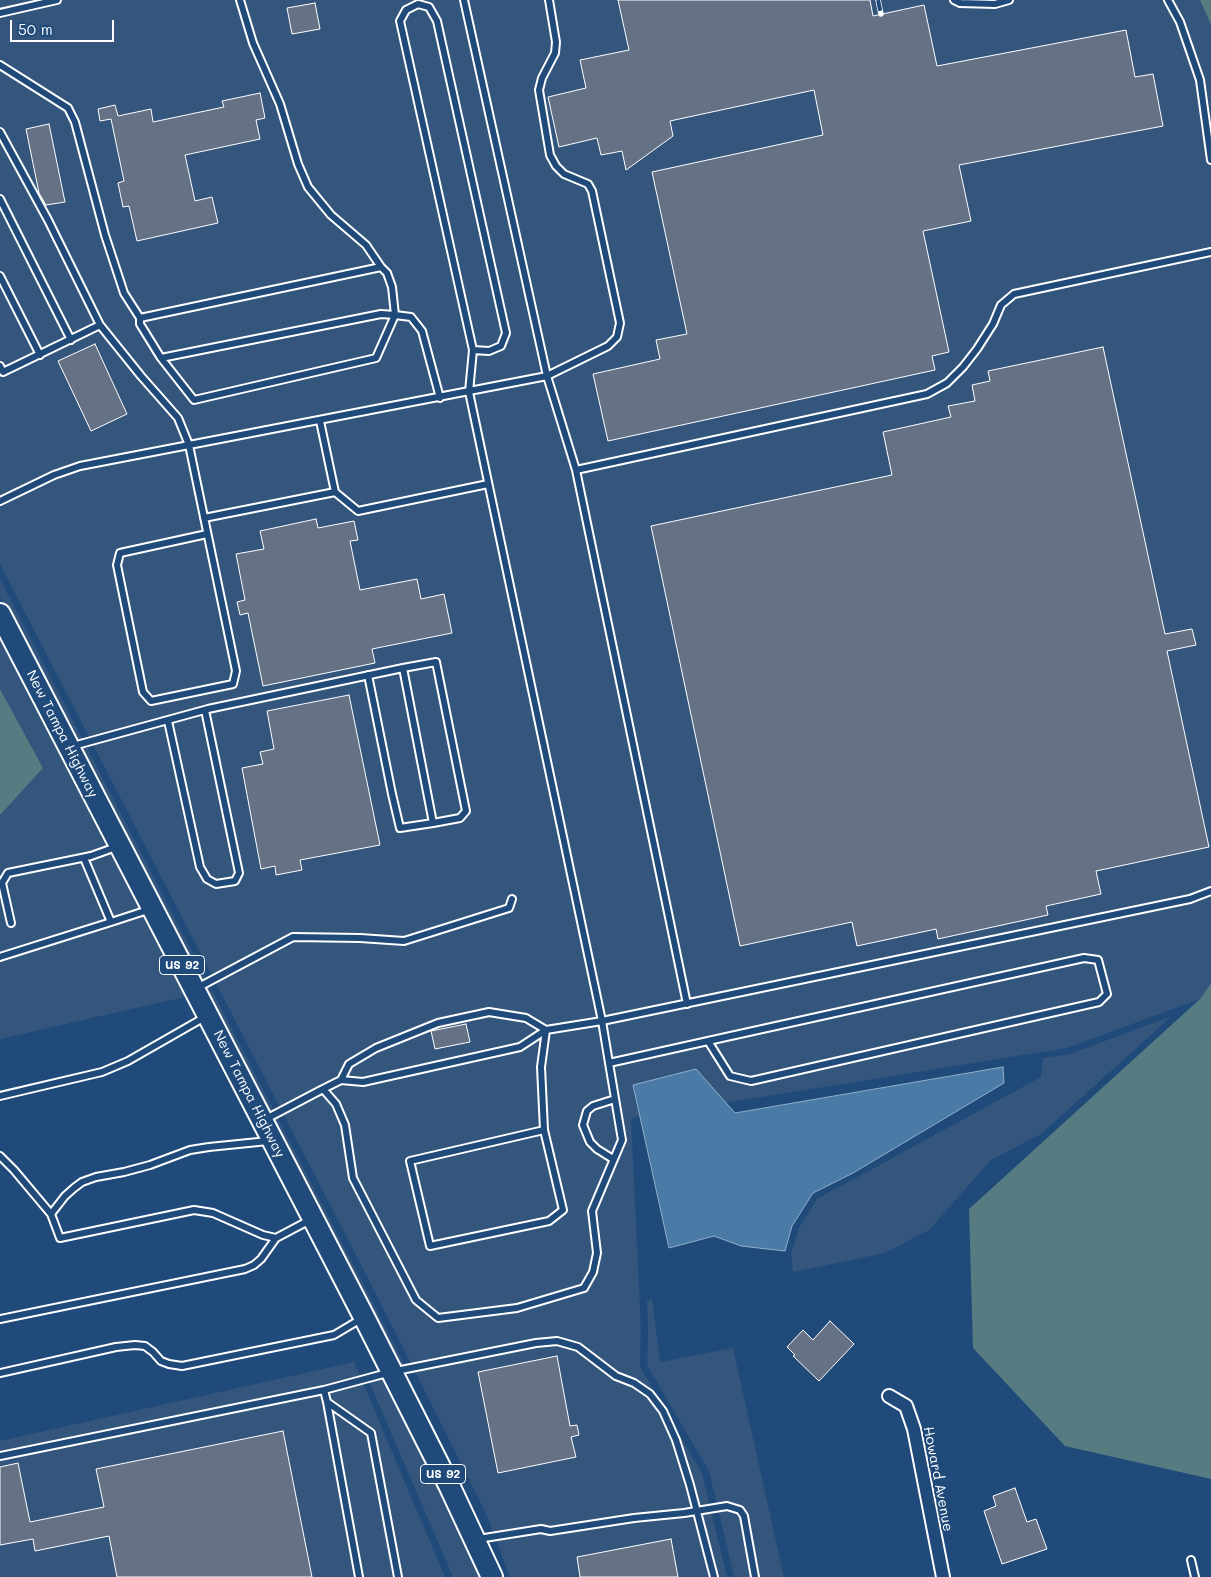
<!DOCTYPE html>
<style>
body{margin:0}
#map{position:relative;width:1211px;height:1577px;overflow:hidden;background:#1f4a7a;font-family:Mali,sans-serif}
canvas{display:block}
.scale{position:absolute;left:10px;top:20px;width:104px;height:22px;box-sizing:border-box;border:2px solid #fff;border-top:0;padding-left:6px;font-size:15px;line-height:18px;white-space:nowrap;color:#fff;-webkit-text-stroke:4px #1f4a7a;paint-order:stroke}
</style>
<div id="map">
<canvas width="1211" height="1577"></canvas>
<div class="scale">50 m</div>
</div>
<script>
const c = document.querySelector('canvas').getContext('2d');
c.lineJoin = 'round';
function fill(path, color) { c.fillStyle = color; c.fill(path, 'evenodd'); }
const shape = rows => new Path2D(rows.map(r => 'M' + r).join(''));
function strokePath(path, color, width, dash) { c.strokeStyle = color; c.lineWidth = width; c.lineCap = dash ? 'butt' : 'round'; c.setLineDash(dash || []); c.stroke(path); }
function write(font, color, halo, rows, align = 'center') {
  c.font = font + ' Mali,sans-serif'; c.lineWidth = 4; c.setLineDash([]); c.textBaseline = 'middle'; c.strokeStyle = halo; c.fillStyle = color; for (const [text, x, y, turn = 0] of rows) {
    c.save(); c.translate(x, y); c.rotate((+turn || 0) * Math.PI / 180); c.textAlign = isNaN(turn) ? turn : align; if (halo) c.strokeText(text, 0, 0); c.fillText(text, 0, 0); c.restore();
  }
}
fill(shape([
 [0,0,1200,0,1211,25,1211,983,1200,999,1067,1048,631,1118,641,1332,640,1367,702,1473,727,1577,510,1577,485,1511,374,1290,0,564],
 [0,579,368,1293,407,1370,400,1371,0,596],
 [0,631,189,996,0,1039,0,815,43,768,0,689],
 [1172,1016,1041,1134,991,1160,929,1230,885,1253,793,1272,791,1254,799,1228,817,1199,1041,1077,1043,1058,1070,1054],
 [652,1299,660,1362,733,1348,784,1577,734,1577,709,1471,647,1365,648,1332,647,1301],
 [354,1362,445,1577,0,1577,0,1441],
 [384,1376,483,1577,453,1577,368,1379]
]), '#34567d');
fill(shape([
 [1200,0,1211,0,1211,25],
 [0,689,43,768,0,815],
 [1211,983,1211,1479,1065,1446,973,1348,969,1209,1200,999]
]), '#567c82');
const water = shape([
 [1003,1067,1004,1083,853,1173,813,1193,792,1226,785,1251,741,1246,714,1236,669,1248,633,1085,696,1069,735,1113,1003,1067]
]);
fill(water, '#4a7aa6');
strokePath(water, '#92afca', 1);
const building = shape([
 [618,0,870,0,873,16,924,5,937,66,1126,30,1135,77,1153,74,1163,126,959,165,971,221,923,231,949,352,932,356,935,370,608,441,593,374,660,359,656,340,687,334,652,172,823,135,814,90,670,121,673,136,626,170,622,151,601,155,597,138,559,147,548,97,586,88,580,60,629,50,618,0],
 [315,3,320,29,292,34,287,8,315,3],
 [260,93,265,118,256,120,260,139,185,155,195,201,212,197,218,223,137,241,129,206,123,207,118,183,124,181,111,119,100,121,98,109,115,105,118,116,151,109,153,122,224,107,222,101,260,93],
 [49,124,65,202,46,205,39,193,26,129,49,124],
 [95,344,127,414,91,431,58,361,95,344],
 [1103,347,1165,634,1192,629,1196,645,1167,651,1209,847,1096,871,1101,894,1046,906,1048,915,938,939,936,929,857,946,852,922,740,946,651,526,892,475,883,432,951,417,948,406,975,401,972,385,990,381,988,371,1103,347],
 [316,519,318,528,354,521,358,540,350,541,360,590,417,579,421,599,444,594,452,633,372,649,375,663,263,686,248,613,240,615,237,602,245,600,236,554,264,549,260,531,316,519],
 [349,695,380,845,300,860,302,870,276,875,275,866,261,869,242,768,263,764,260,752,274,749,267,711,349,695],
 [466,1024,470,1042,435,1049,431,1031,466,1024],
 [830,1321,854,1344,819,1381,793,1356,795,1355,787,1347,803,1330,813,1340,830,1321],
 [557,1356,570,1426,577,1425,579,1435,571,1437,576,1457,498,1473,478,1372,557,1356],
 [283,1431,312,1577,117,1577,109,1536,35,1551,33,1539,0,1545,0,1467,18,1463,30,1522,104,1507,96,1469,283,1431],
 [1015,1488,1027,1522,1036,1519,1047,1549,1002,1564,984,1511,996,1506,993,1496,1015,1488],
 [671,1539,678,1577,580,1577,577,1557,671,1539]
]);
fill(building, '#657184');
strokePath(building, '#fff', 1);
const lane = shape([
 [240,0,253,43,280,104,298,164,308,187,331,215,366,245,381,267,387,273,392,287,395,315,411,317,422,331,440,398],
 [464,0,547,376,608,346,617,337,620,323,592,191,588,184,564,174,556,166,550,155,539,90,542,78,555,53,556,42,549,0],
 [954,0,960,3,995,4,1009,0],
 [1168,0,1180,22,1200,80,1211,160],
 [0,13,57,0],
 [0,65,68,108,75,122,105,235,124,293,140,318,140,324,161,358,194,400,376,358,395,315,381,314,161,358],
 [0,132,48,220,100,325,141,376,178,418,189,445,236,671,233,684,151,701,143,692,117,565,120,553,207,534],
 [0,199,71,340],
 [0,276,40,355],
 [140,318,381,267],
 [473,350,489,351,501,346,506,333,437,21,429,7,418,4,406,10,400,21,473,350,469,392,602,1021,1190,899,1211,891],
 [0,366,3,372,100,325],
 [320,421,335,492],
 [0,501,54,475,80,466,547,376,576,470],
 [204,518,335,492,358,511,488,484],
 [368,675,392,794,400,828,433,823,460,818,466,811,436,662,403,668,433,823],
 [168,721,200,867,207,879,216,884,235,881,239,873,205,710],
 [73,746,208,709,403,668],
 [84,858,111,922,151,909],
 [11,923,2,883,8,873,91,856,116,847],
 [0,957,111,922],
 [197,988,293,937,360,938,404,941,509,908,512,899],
 [687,1004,576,470,927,394,947,383,963,367,977,349,993,324,1001,305,1014,294,1211,252],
 [323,1089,341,1080,363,1082,520,1047,546,1030,526,1018,489,1012,438,1023,376,1048,349,1064,341,1080],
 [0,1096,102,1072,128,1061,205,1017],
 [264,1120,323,1089,336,1104,345,1125,353,1178,416,1300,438,1318,517,1308,584,1288,593,1272,597,1253,592,1211,622,1140,609,1063,708,1041,1084,958,1098,960,1107,994,1099,1002,751,1081,730,1076,708,1041],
 [544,1130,410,1161,430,1246,549,1221,563,1210,544,1130,541,1067,546,1030,602,1021,609,1063],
 [0,1156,14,1170,51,1214,60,1238,194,1210,213,1213,263,1235,276,1238,312,1219],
 [613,1159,597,1149,590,1142,583,1125,587,1111,593,1106,615,1099],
 [51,1214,65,1196,74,1188,82,1182,96,1177,124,1172,150,1165,190,1150,209,1147,268,1141],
 [0,1319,245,1269,254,1265,261,1259,276,1238],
 [0,1373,116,1347,135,1345,145,1346,153,1352,161,1361,169,1364,182,1366,334,1335,361,1319],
 [327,1402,359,1577],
 [0,1456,324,1390],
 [478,1539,541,1529,550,1531,634,1518,684,1513,727,1506,740,1510,744,1516,755,1577],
 [1191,1560,1195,1577],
 [398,1577,371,1433,327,1402,324,1390,391,1372,536,1343,557,1341,578,1347,616,1376,634,1383,650,1394,663,1411,676,1440,690,1485,714,1577]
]);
const street = shape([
 [889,1396,906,1406,914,1429,943,1577]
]);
const primary = shape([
 [0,614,364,1317,449,1485,492,1577]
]);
strokePath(lane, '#fff', 10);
strokePath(street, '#fff', 16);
strokePath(primary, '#fff', 24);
strokePath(lane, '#1f4a7a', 6);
strokePath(street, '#1f4a7a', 12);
strokePath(primary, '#1f4a7a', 20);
const rail = shape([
 [878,0,881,14]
]);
strokePath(rail, '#fff', 5.5);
strokePath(rail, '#1f4a7a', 4, [11]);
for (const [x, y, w] of [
 [182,965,45],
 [443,1474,45]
]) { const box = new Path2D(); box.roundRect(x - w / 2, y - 9.5, w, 19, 4); c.fillStyle = '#1f4a7a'; c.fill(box); strokePath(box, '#fff', 1); }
write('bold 12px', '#fff', null, [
 ["US 92",182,965],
 ["US 92",443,1474]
]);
write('14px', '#fff', '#1f4a7a', [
 ["New Tampa Highway",62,734,63],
 ["New Tampa Highway",249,1094,63],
 ["Howard Avenue",938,1479,79]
]);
</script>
